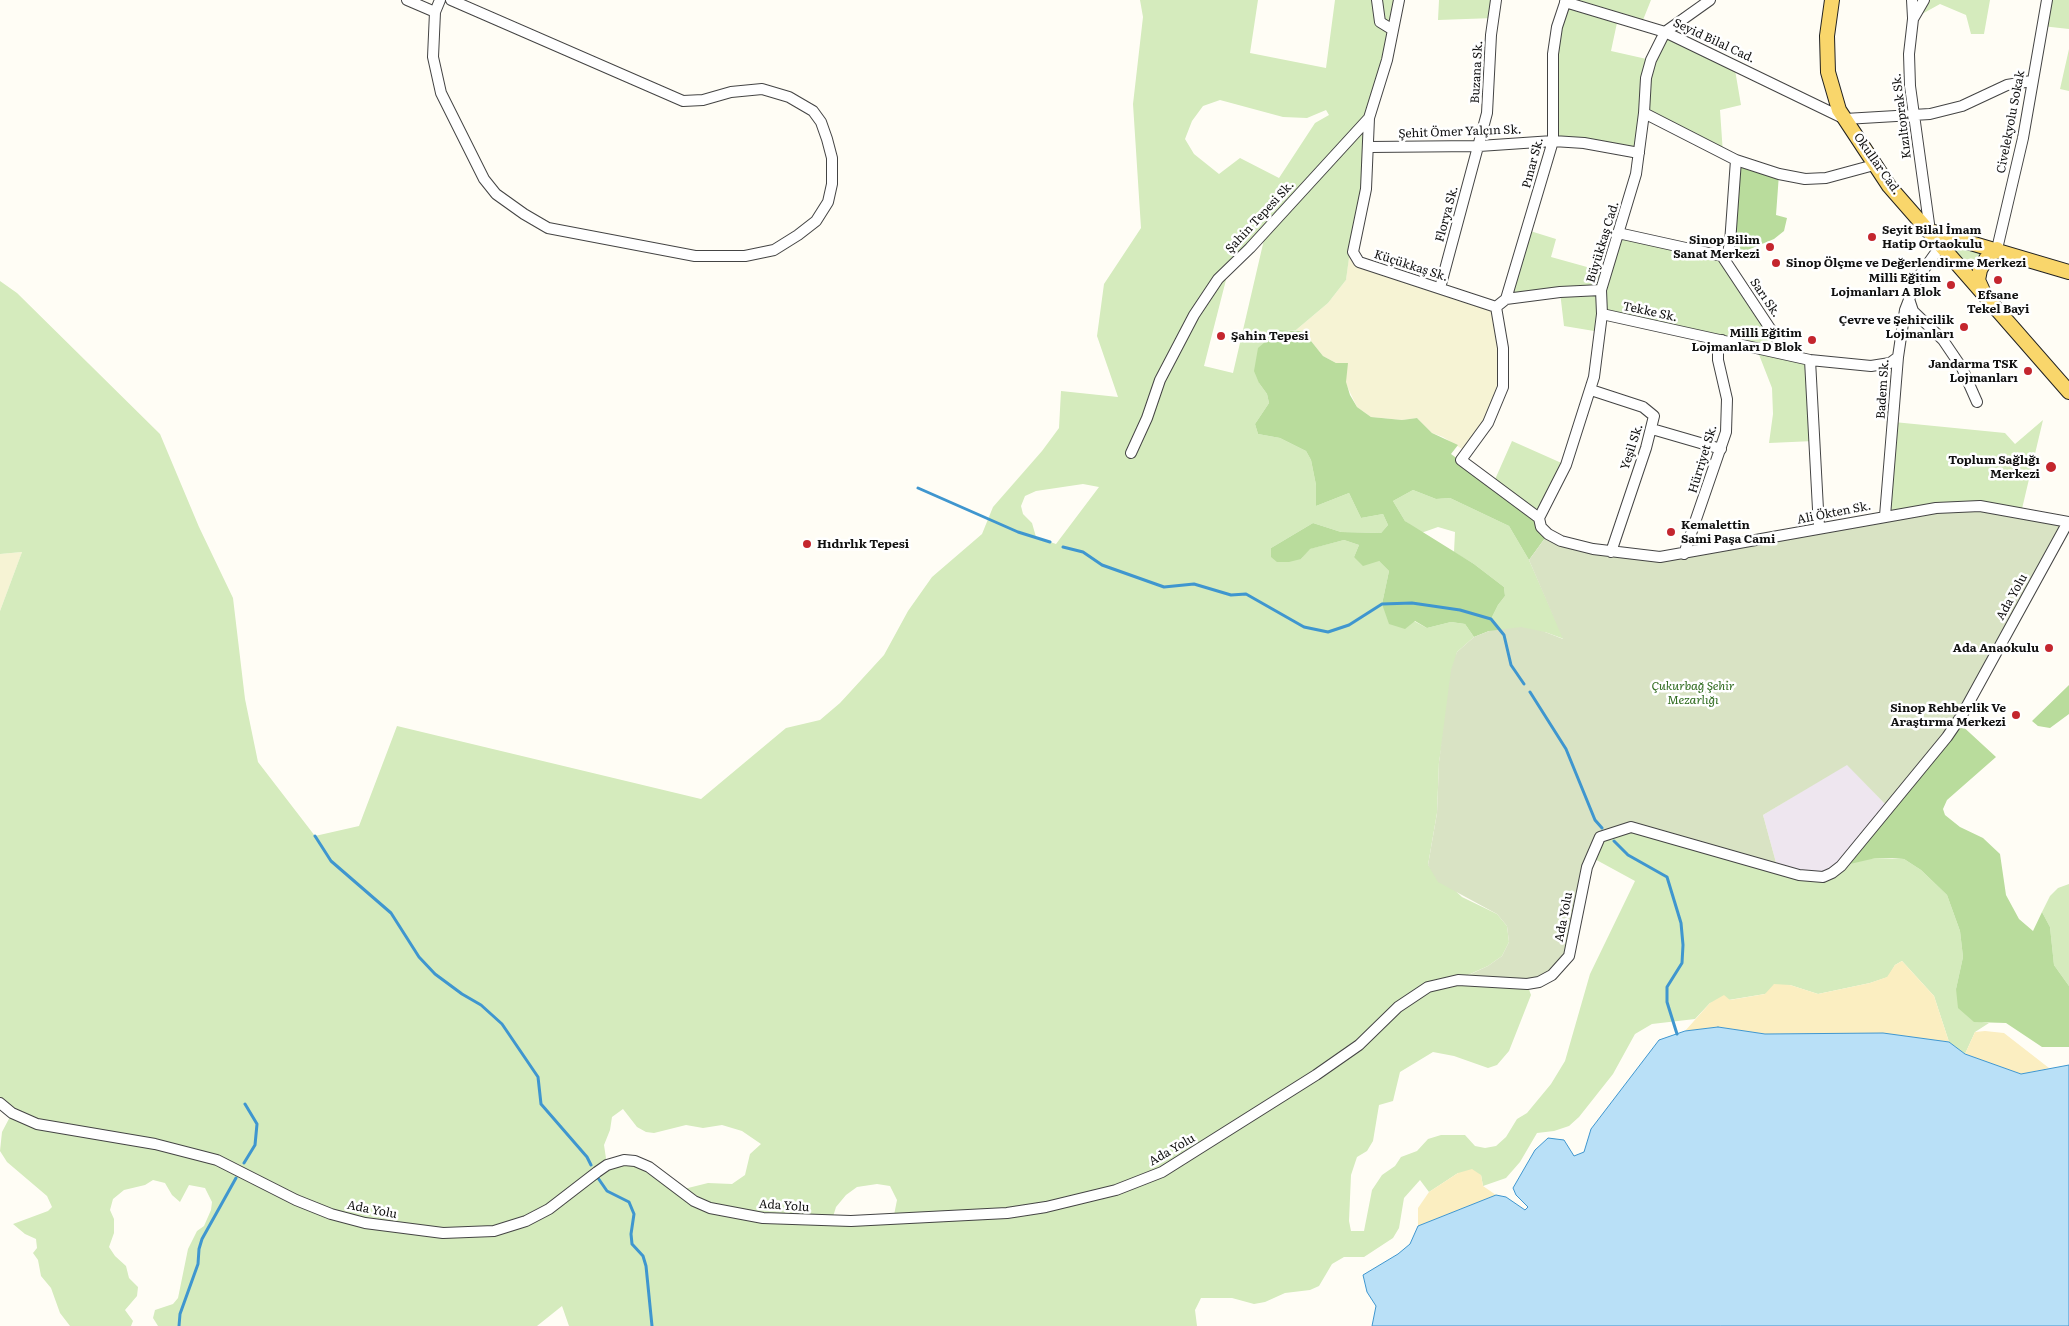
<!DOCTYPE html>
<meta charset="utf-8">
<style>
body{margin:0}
canvas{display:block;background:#fffdf5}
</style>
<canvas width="2069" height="1326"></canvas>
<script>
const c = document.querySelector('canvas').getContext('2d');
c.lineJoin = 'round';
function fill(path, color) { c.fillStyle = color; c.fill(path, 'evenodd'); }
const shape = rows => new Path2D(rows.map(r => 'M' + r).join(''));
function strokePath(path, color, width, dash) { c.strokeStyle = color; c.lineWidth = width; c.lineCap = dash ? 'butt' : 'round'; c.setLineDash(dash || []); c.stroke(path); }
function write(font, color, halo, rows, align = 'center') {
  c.font = font + ' Literata,serif'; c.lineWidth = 5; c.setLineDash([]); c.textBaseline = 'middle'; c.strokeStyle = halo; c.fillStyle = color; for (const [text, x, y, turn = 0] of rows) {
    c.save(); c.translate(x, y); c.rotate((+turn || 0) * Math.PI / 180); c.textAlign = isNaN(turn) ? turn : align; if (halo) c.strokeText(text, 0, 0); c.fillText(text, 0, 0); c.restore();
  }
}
fill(shape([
 [1847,764,1888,807,1832,873,1778,870,1763,815]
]), '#eee6ef');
fill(shape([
 [1354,254,1359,262,1496,307,1503,387,1467,452,1443,437,1432,433,1417,418,1402,420,1371,417,1357,407,1336,363,1323,356,1303,331,1296,330,1328,303,1346,280,1349,257],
 [22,552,0,611,0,554]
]), '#f6f3d4');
fill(shape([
 [1140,0,1258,0,1250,53,1326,68,1335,0,1399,0,1369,118,1354,254,1349,258,1346,280,1328,303,1296,330,1279,330,1259,383,1267,394,1269,403,1255,424,1258,434,1280,438,1306,451,1311,460,1316,485,1316,506,1349,493,1361,518,1383,514,1388,525,1381,533,1341,532,1313,523,1271,548,1271,557,1301,559,1309,549,1344,540,1359,545,1354,557,1379,561,1389,571,1382,604,1427,628,1451,622,1465,624,1474,637,1457,652,1439,762,1437,813,1428,865,1462,897,1497,914,1507,926,1509,942,1502,956,1488,966,1459,979,1527,984,1531,995,1509,1051,1497,1065,1488,1068,1454,1056,1433,1052,1400,1072,1393,1101,1379,1105,1373,1141,1367,1151,1357,1157,1351,1175,1349,1221,1351,1231,1364,1231,1372,1190,1382,1175,1395,1166,1401,1157,1417,1151,1428,1139,1441,1135,1465,1135,1475,1146,1485,1148,1496,1146,1506,1137,1517,1119,1527,1113,1551,1084,1565,1061,1590,974,1635,881,1591,857,1600,837,1631,827,1812,878,1860,860,1876,858,1904,859,1921,870,1947,895,1960,931,1963,957,1956,989,1974,1021,1989,1023,1975,1032,1965,1054,1949,1042,1934,996,1902,961,1895,965,1888,977,1870,983,1818,994,1790,985,1765,994,1710,1003,1695,1019,1652,1024,1635,1034,1613,1074,1579,1117,1569,1126,1554,1131,1537,1133,1520,1162,1506,1178,1483,1186,1481,1175,1458,1173,1429,1192,1420,1180,1404,1198,1399,1228,1393,1238,1364,1257,1344,1257,1332,1264,1319,1286,1310,1290,1285,1293,1265,1302,1254,1304,1232,1298,1201,1298,1195,1310,1197,1326,569,1326,562,1306,537,1326,158,1326,153,1318,155,1310,173,1304,178,1298,188,1249,197,1231,204,1226,211,1210,212,1202,205,1188,189,1185,180,1202,172,1195,165,1183,153,1180,145,1185,124,1190,113,1199,110,1210,114,1219,114,1233,109,1247,115,1256,126,1266,129,1278,138,1287,137,1296,125,1310,133,1321,131,1326,70,1326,60,1313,51,1288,41,1276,38,1260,33,1253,37,1248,36,1239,25,1234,13,1224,48,1211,52,1207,47,1196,7,1162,0,1151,2,1132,12,1113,0,1103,0,611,22,552,0,554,0,281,17,293,160,434,199,527,233,598,245,699,258,762,315,836,359,826,397,726,701,799,786,728,820,720,840,703,884,655,908,611,932,577,982,534,993,507,1042,451,1059,428,1061,391,1118,397,1097,336,1104,284,1141,228,1133,104,1143,17],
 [1220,100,1283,117,1307,118,1326,110,1329,115,1315,123,1279,178,1240,158,1219,174,1194,154,1185,139,1192,121,1203,106],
 [1266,231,1233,373,1204,366,1229,268],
 [1083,484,1099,487,1056,544,1036,537,1032,523,1023,514,1021,506,1025,496,1036,491],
 [623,1109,637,1127,646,1132,654,1133,686,1125,703,1128,722,1125,742,1131,761,1144,750,1154,745,1175,732,1184,708,1183,680,1190,635,1161,607,1165,604,1145,610,1130,612,1117],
 [877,1184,890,1186,897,1200,893,1220,832,1220,836,1207,846,1195,857,1187],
 [1439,0,1496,0,1494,18,1438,20],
 [1566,0,1651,0,1641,25,1618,18,1611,51,1651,60,1665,32,1734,64,1741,105,1720,110,1723,154,1645,113,1639,153,1553,141,1553,54],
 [1924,0,1990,0,1984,34,1971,34,1966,15,1940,4,1913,19],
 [2047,0,2069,0,2069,29,2042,26],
 [2069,49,2069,91,2060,89],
 [1527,230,1556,239,1551,257,1605,272,1618,233,1722,256,1787,354,1810,360,1814,441,1769,443,1773,414,1772,388,1756,347,1603,314,1600,332,1564,326,1560,292,1506,299],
 [1930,231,1997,249,1978,280],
 [2043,420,2021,513,1885,516,1894,422,2005,433,2015,444],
 [1512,441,1566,465,1539,518,1493,484],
 [1413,490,1436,499,1450,498,1509,526,1529,560,1564,639,1545,632,1500,631,1491,619,1498,605,1505,596,1504,587,1474,564,1454,552,1455,532,1438,527,1421,533,1405,521,1393,501],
 [2069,884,2069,986,2054,965,2050,927,2042,912,2050,896,2058,888]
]), '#d5ebbd');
fill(shape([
 [1736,160,1779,174,1776,215,1787,218,1784,231,1774,239,1733,256,1728,252],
 [1279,330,1303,331,1323,356,1336,363,1348,363,1346,382,1350,395,1357,407,1371,417,1402,420,1417,418,1432,433,1458,445,1451,454,1539,518,1548,534,1529,560,1509,526,1450,498,1436,499,1413,490,1393,501,1405,521,1474,564,1504,587,1505,596,1498,605,1491,619,1500,631,1489,631,1474,637,1465,624,1451,622,1427,628,1415,621,1405,629,1389,624,1382,604,1389,571,1379,561,1363,566,1354,557,1359,545,1344,540,1310,549,1301,559,1289,562,1277,562,1271,557,1271,548,1313,523,1341,532,1381,533,1388,525,1383,514,1361,518,1349,493,1316,506,1316,485,1311,460,1306,451,1280,438,1258,434,1255,424,1269,403,1267,394,1259,383,1254,371,1258,348],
 [2069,685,2069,714,2050,728,2038,726,2032,721],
 [1958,722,1996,757,1947,800,1943,809,1945,815,1960,827,1983,838,2000,854,2006,895,2019,919,2033,931,2042,912,2050,927,2054,965,2069,986,2069,1047,2042,1047,2006,1023,1974,1022,1958,1008,1956,989,1963,957,1960,931,1947,895,1921,870,1904,859,1892,858,1876,858,1841,866]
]), '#b9dc9c');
fill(shape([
 [1902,961,1934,996,1949,1042,1883,1033,1765,1034,1718,1027,1685,1031,1710,1003,1724,995,1730,1000,1765,994,1774,984,1790,985,1818,994,1870,983,1887,977,1895,965],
 [1985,1031,2004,1033,2049,1068,2021,1074,1965,1054,1975,1032],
 [1472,1169,1481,1175,1483,1186,1496,1195,1418,1226,1418,1208,1429,1192,1458,1173]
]), '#fbeec1');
fill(shape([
 [1959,507,2068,522,1962,715,1888,807,1847,765,1763,815,1778,870,1631,827,1600,837,1587,867,1569,956,1539,982,1458,980,1488,966,1502,956,1509,942,1507,926,1497,914,1438,882,1428,865,1437,813,1439,762,1451,670,1457,652,1474,637,1489,631,1521,627,1545,632,1563,639,1529,560,1548,534,1561,541,1660,557]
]), '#d9e3c4');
const water = shape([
 [1718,1027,1765,1034,1883,1033,1949,1042,1965,1054,2021,1074,2069,1065,2069,1326,1372,1326,1376,1306,1367,1292,1363,1275,1398,1254,1410,1244,1418,1226,1496,1195,1506,1197,1525,1210,1528,1207,1516,1195,1513,1188,1535,1150,1548,1138,1564,1140,1574,1156,1584,1152,1591,1129,1659,1040,1685,1031,1718,1027]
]);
fill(water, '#b9e0f7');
strokePath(water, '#3f96cf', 1);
strokePath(shape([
 [918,488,1018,532,1050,542],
 [1063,547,1083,552,1102,565,1164,587,1194,584,1231,595,1246,594,1304,627,1328,632,1349,625,1382,604,1412,603,1460,610,1491,619,1504,635,1511,665,1524,684],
 [1530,692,1566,749,1595,820,1602,828],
 [315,836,331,861,391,913,419,957,435,974,462,994,481,1005,502,1024,538,1077,541,1104,587,1157,591,1165],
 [1614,841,1628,855,1667,877,1681,923,1683,945,1682,963,1667,987,1667,1002,1677,1034],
 [244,1163,255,1145,257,1124,245,1104],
 [598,1178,607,1191,629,1202,634,1214,631,1234,632,1244,643,1256,646,1266,652,1326],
 [179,1326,180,1314,198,1264,199,1249,202,1239,236,1178]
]), '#3f96cf', 3);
const minor = shape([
 [407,0,435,12],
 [440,0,435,12,433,57,441,93,484,179,496,194,524,214,548,228,695,256,745,256,774,250,798,235,816,221,828,202,832,184,832,158,827,139,821,122,813,111,789,97,762,89,731,92,703,100,683,101,451,0],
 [1377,0,1380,22,1393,30],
 [1912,0,1913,18],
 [1924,0,1913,19,1909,54,1910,86,1930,231],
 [1565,2,1665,32,1845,119,1930,114,1962,106,2007,85,2031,81],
 [1644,113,1736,160,1779,174,1805,179,1826,178,1874,165],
 [1369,118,1366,189,1353,252,1359,262,1496,307,1506,299],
 [1370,147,1479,146,1553,141,1584,143,1639,153],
 [1618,233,1722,256,1728,252,1730,243,1736,160],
 [1997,249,2023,138,2047,0],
 [1722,256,1787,354],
 [1440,288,1487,113,1491,35,1496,0],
 [1506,299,1553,141,1553,54,1557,27,1566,0],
 [1506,299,1560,292,1601,290],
 [1909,299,1913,311,1943,340,1962,368,1977,402],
 [1496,307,1503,348,1503,387,1488,423,1461,460,1539,518],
 [1602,314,1810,360,1871,366,1890,363,1898,357],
 [1810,360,1819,528],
 [1591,390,1643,407,1654,416,1646,448,1611,552],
 [1652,429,1721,449],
 [1131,453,1147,418,1160,380,1194,315,1218,279,1250,248,1369,118,1387,60,1399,0],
 [1885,516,1898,357,1905,310,1917,279,1942,244],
 [1539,518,1566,465,1594,377,1602,314,1601,290,1636,174,1644,113,1646,78,1651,60,1665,32,1710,0],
 [1539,518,1541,527,1548,534,1561,541,1593,549,1660,557,1936,508,1980,506,2069,522],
 [1684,554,1726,432,1727,399,1718,360,1718,352,1722,340],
 [0,1103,12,1113,37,1124,155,1144,217,1160,296,1200,331,1214,365,1223,443,1233,494,1231,526,1221,549,1209,597,1172,607,1165,624,1160,635,1161,649,1167,694,1201,710,1208,763,1218,851,1221,1007,1213,1046,1207,1116,1190,1162,1172,1316,1075,1359,1045,1398,1007,1428,987,1458,980,1527,984,1539,982,1552,975,1569,956,1587,867,1600,837,1631,827,1799,875,1823,877,1832,873,1841,866,1947,737,1962,715,2068,522]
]);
const major = shape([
 [1832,0,1827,36,1828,72,1839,110,1889,186,2069,392],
 [1930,231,2069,272],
 [1983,291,1978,280,1980,270,1986,259,1997,249]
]);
strokePath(minor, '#444', 12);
strokePath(major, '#222', 16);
strokePath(minor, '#fff', 10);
strokePath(major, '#f9d66b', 14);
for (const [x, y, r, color] of [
 [1872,237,5,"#c4262e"],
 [1770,247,5,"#c4262e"],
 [1776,263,5,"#c4262e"],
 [1998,280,5,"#c4262e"],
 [1951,285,5,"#c4262e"],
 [1964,327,5,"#c4262e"],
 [1221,336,5,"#c4262e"],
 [1812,340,5,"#c4262e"],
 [2028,371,5,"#c4262e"],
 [2051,467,6,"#c4262e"],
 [1671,532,5,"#c4262e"],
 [807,544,5,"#c4262e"],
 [2049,648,5,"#c4262e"],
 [2016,715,5,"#c4262e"]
]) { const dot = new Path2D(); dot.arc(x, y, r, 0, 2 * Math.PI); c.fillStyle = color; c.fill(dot); strokePath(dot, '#fff', 2); }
write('12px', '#111', '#fff', [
 ["Seyid Bilal Cad.",1714,41,25],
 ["Buzana Sk.",1477,72,-87],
 ["Kızıltoprak Sk.",1902,116,-97],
 ["Civelekyolu Sokak",2011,122,-79],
 ["Şehit Ömer Yalçın Sk.",1460,132,-2],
 ["Pınar Sk.",1533,163,-75],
 ["Okullar Cad.",1877,164,55],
 ["Florya Sk.",1447,214,-75],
 ["Şahin Tepesi Sk.",1260,217,-47],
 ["Büyükkaş Cad.",1603,242,-73],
 ["Küçükkaş Sk.",1411,266,18],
 ["Sarı Sk.",1765,298,56],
 ["Tekke Sk.",1650,312,12],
 ["Badem Sk.",1883,389,-86],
 ["Yeşil Sk.",1632,447,-72],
 ["Hürriyet Sk.",1703,459,-73],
 ["Ali Ökten Sk.",1834,513,-11],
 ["Ada Yolu",2012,597,-61],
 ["Ada Yolu",1564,917,-79],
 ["Ada Yolu",1172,1150,-30],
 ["Ada Yolu",784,1206,4],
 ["Ada Yolu",372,1210,11]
]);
write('bold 12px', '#111', '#fff', [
 ["Seyit Bilal İmam",1882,230,"left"],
 ["Hatip Ortaokulu",1882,244,"left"],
 ["Sinop Bilim",1760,240],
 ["Sanat Merkezi",1760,254],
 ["Sinop Ölçme ve Değerlendirme Merkezi",1786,263,"left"],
 ["Milli Eğitim",1941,278],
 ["Lojmanları A Blok",1941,292],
 ["Efsane",1998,295,"center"],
 ["Tekel Bayi",1998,309,"center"],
 ["Çevre ve Şehircilik",1954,320],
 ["Lojmanları",1954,334],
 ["Milli Eğitim",1802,333],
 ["Lojmanları D Blok",1802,347],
 ["Şahin Tepesi",1231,336,"left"],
 ["Jandarma TSK",2018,364],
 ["Lojmanları",2018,378],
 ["Toplum Sağlığı",2040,460],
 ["Merkezi",2040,474],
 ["Kemalettin",1681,525,"left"],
 ["Sami Paşa Cami",1681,539,"left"],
 ["Hıdırlık Tepesi",817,544,"left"],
 ["Ada Anaokulu",2039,648],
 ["Sinop Rehberlik Ve",2006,708],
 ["Araştırma Merkezi",2006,722]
], 'right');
write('italic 12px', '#2f6b1f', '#fff', [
 ["Çukurbağ Şehir",1693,686],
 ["Mezarlığı",1693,700]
]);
</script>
